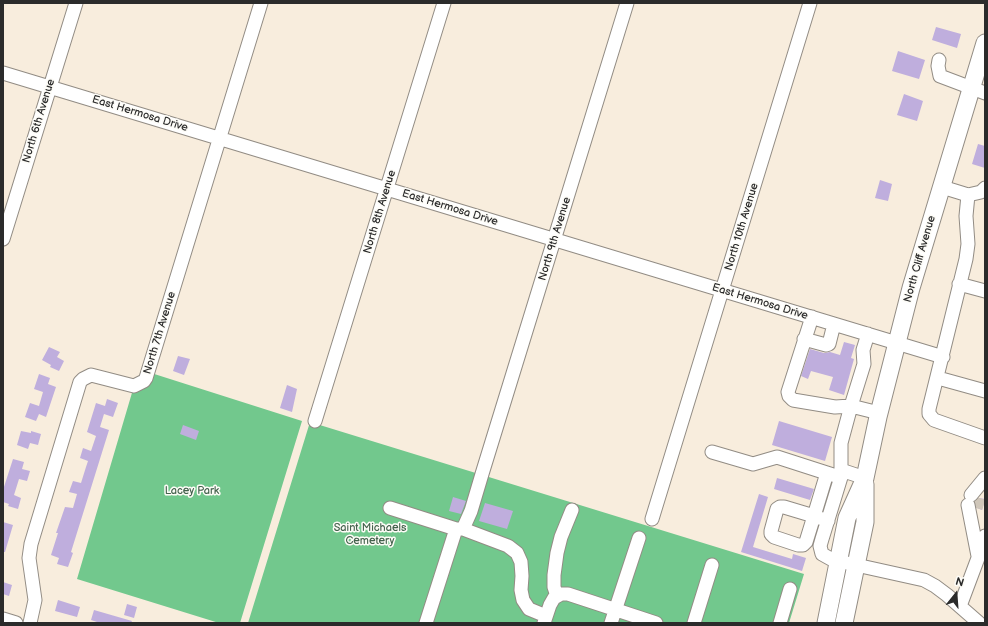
<!DOCTYPE html>
<style>
body{margin:0}
#map{position:relative;width:988px;height:626px;overflow:hidden;background:#f8eddd;font-family:"Balsamiq Sans",sans-serif}
canvas{display:block}
.frame{position:absolute;inset:0;border:4px solid #2b2b2b;pointer-events:none}
.north{position:absolute;left:936px;top:574px;width:40px;height:40px;-webkit-text-stroke:3px #fdfcf7;paint-order:stroke;rotate:17deg;font-size:11px;font-weight:700;line-height:16px;text-align:center;color:#2b2b2b}
.north::after{content:'';display:block;margin:auto;width:14px;height:18px;background:#2b2b2b;clip-path:polygon(50% 0,100% 100%,50% 72%,0 100%)}
</style>
<div id="map">
<canvas width="988" height="626"></canvas>
<div class="frame"></div>
<div class="north">N</div>
</div>
<script>
const c = document.querySelector('canvas').getContext('2d');
c.lineJoin = 'round';
function fill(path, color) { c.fillStyle = color; c.fill(path, 'evenodd'); }
const shape = rows => new Path2D(rows.map(r => 'M' + r).join(''));
function strokePath(path, color, width, dash) { c.strokeStyle = color; c.lineWidth = width; c.lineCap = dash ? 'butt' : 'round'; c.setLineDash(dash || []); c.stroke(path); }
function write(font, color, halo, rows, align = 'center') {
  c.font = font + ' "Balsamiq Sans",sans-serif'; c.lineWidth = 3; c.setLineDash([]); c.textBaseline = 'middle'; c.strokeStyle = halo; c.fillStyle = color; for (const [text, x, y, turn = 0] of rows) {
    c.save(); c.translate(x, y); c.rotate((+turn || 0) * Math.PI / 180); c.textAlign = isNaN(turn) ? turn : align; if (halo) c.strokeText(text, 0, 0); c.fillText(text, 0, 0); c.restore();
  }
}
fill(shape([
 [148,372,302,421,240,623,219,623,77,579,134,386],
 [310,422,804,574,789,623,248,623]
]), '#72c88d');
fill(shape([
 [936,27,961,34,957,48,932,40],
 [898,51,925,60,919,79,892,71],
 [904,94,923,101,917,121,897,115],
 [978,144,985,146,985,168,972,164],
 [880,180,892,184,888,201,875,198],
 [844,342,855,345,851,358,854,359,844,395,829,390,833,377,811,371,808,379,801,376,810,349,824,353,830,352,840,355],
 [49,347,60,352,57,357,64,361,59,371,50,367,51,365,42,360],
 [178,356,190,359,184,375,173,371],
 [39,374,50,378,48,384,56,387,46,417,39,414,36,421,25,417,30,403,39,406,43,392,34,389],
 [287,385,297,389,292,412,280,408],
 [107,399,118,403,113,417,104,414,100,427,109,430,71,552,73,553,68,567,57,564,59,558,51,555,58,533,56,533,65,507,73,508,77,494,69,492,73,481,81,483,86,467,88,461,80,458,83,448,91,451,96,436,87,432,96,403,105,406],
 [779,421,832,437,825,461,772,445],
 [183,425,199,431,196,440,180,434],
 [21,431,31,433,31,431,41,434,38,445,30,443,28,449,17,445],
 [13,459,24,462,22,469,30,471,27,481,19,479,14,495,21,498,18,509,8,506,9,504,3,502,3,490],
 [777,478,814,489,810,500,774,489],
 [759,494,768,497,753,547,792,559,793,554,806,558,802,571,741,552],
 [453,497,466,501,461,514,449,511],
 [979,498,985,499,982,510,977,508,975,502],
 [485,503,513,511,507,529,479,521],
 [3,522,13,525,5,552,3,552],
 [3,582,12,585,9,596,3,594],
 [58,600,80,607,77,617,55,611],
 [127,604,137,607,134,618,124,615],
 [94,610,132,621,131,623,100,623,91,620]
]), '#bfaedd');
strokePath(shape([
 [976,508,979,498]
]), '#cfc6b9', 13, [13, 6]);
const minor = shape([
 [939,60,938,66,940,76,985,93],
 [3,73,943,357],
 [942,187,968,195,981,192,985,188],
 [968,195,966,216,968,244,966,259,929,409,929,414,934,420,985,438],
 [3,239,76,3],
 [959,284,985,291],
 [812,317,788,392,789,396,793,400,835,407,851,406,841,443,841,470],
 [868,334,863,350,864,364,851,406,879,413],
 [804,339,826,345,829,344,834,324],
 [938,378,985,391],
 [315,421,444,3],
 [712,452,753,464,777,457,836,476],
 [827,473,814,516,806,542,803,545,798,545,774,537,771,534,771,531,777,509,780,507,784,507,814,516,828,521],
 [865,478,841,470,841,477,822,539,820,546,822,554,831,559,838,561,924,580,935,586,947,595,979,623],
 [971,495,985,478],
 [968,505,978,556],
 [390,508,456,529],
 [652,519,810,3],
 [463,529,471,511,482,474,627,3],
 [557,596,554,587,554,575,557,553,561,537,572,510],
 [960,606,978,558,985,536],
 [3,619,16,623],
 [30,623,35,600,29,558,31,544,80,382,83,379,91,375,134,386,144,381,146,378,261,3],
 [426,623,456,529,463,529,508,546,517,553,521,562,522,576,521,590,523,600,529,609,546,616],
 [544,623,550,605,554,598,561,594,568,594,656,623],
 [611,623,639,538],
 [694,623,712,565],
 [780,623,790,589]
]);
const major = shape([
 [826,623,847,518,865,478,878,417,911,288,985,43],
 [844,623,865,522,865,484]
]);
strokePath(minor, '#928c84', 15);
strokePath(major, '#928c84', 19);
strokePath(minor, '#fff', 13);
strokePath(major, '#fff', 17);
write('11px', '#2b2b2b', '#fdfcf7', [
 ["East Hermosa Drive",140,114,17],
 ["North 6th Avenue",39,121,-73],
 ["East Hermosa Drive",450,208,17],
 ["North 8th Avenue",380,212,-73],
 ["North 10th Avenue",742,227,-73],
 ["North 9th Avenue",555,239,-73],
 ["North Cliff Avenue",920,259,-74],
 ["East Hermosa Drive",760,302,17],
 ["North 7th Avenue",160,333,-73]
]);
write('11px', '#44624d', '#fdfcf7', [
 ["Lacey Park",192,491],
 ["Saint Michaels",370,528],
 ["Cemetery",370,541]
]);
</script>
